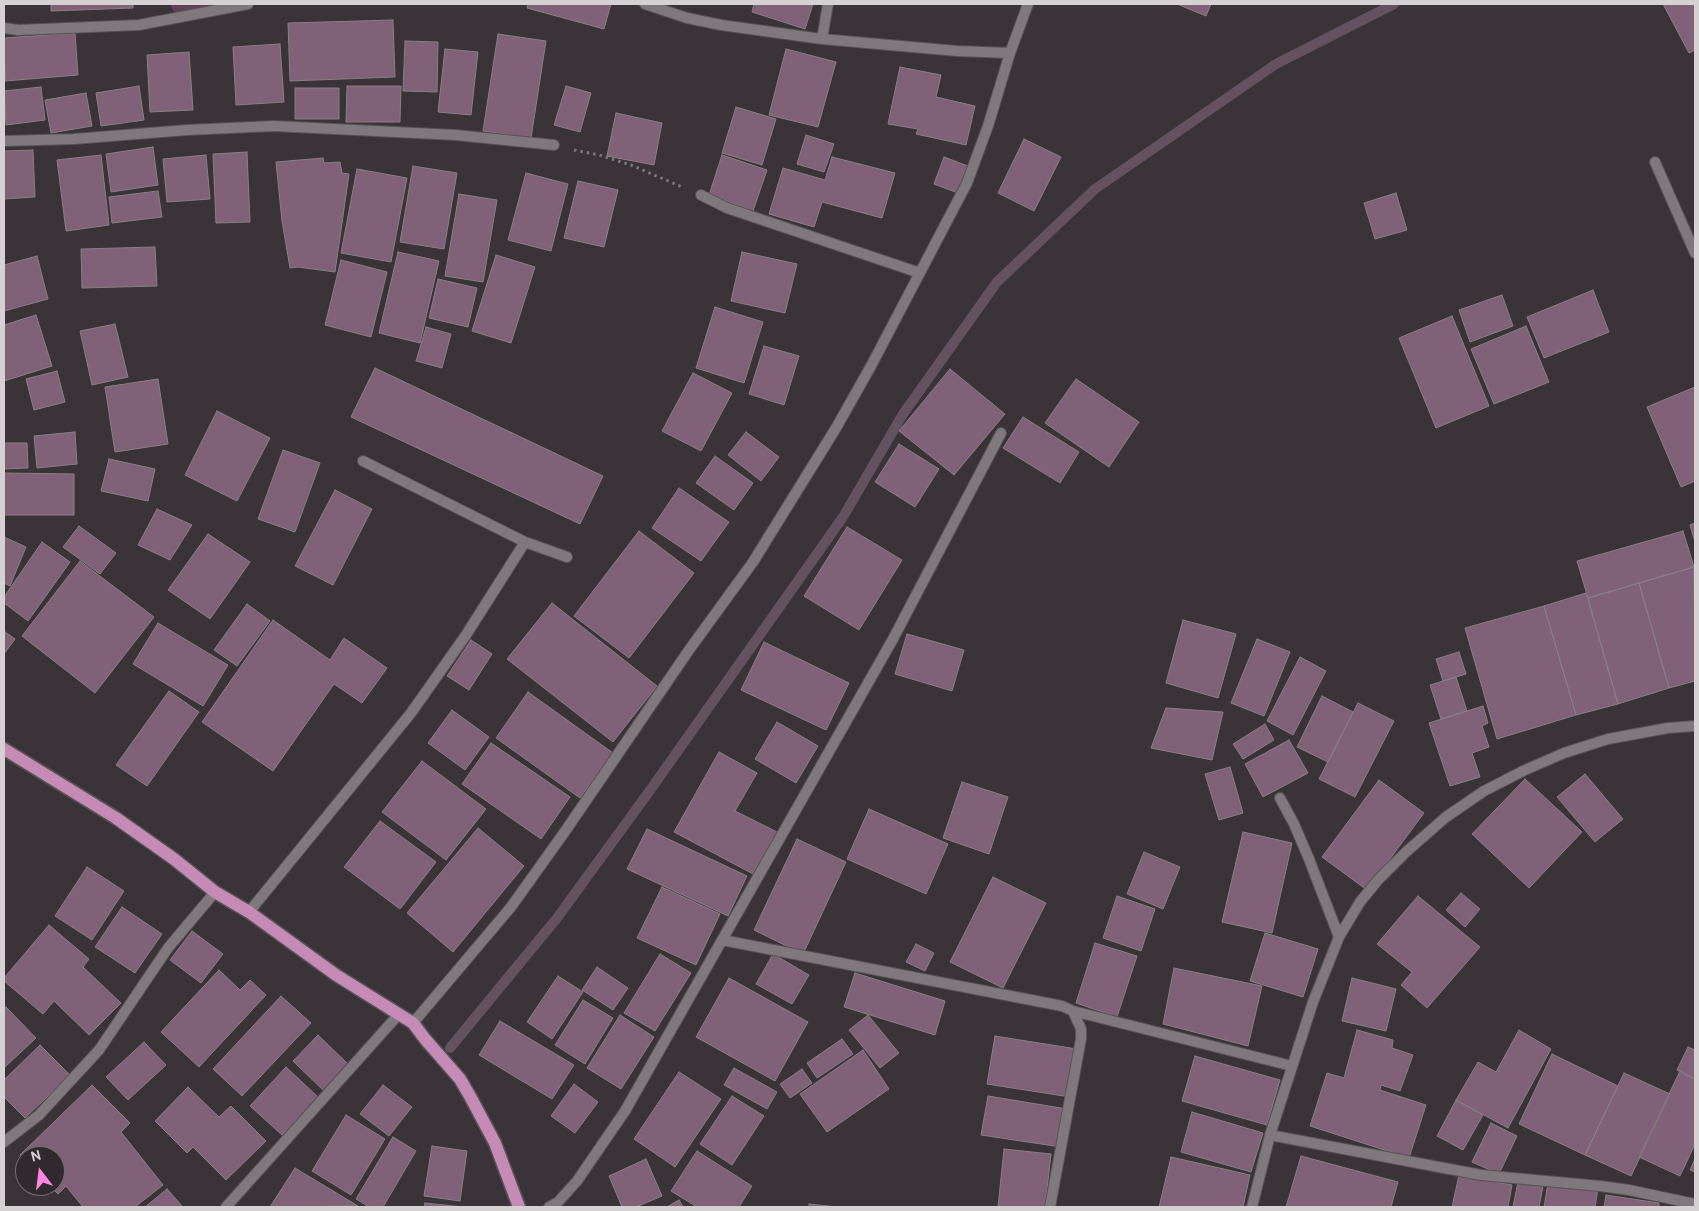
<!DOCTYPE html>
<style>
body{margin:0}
#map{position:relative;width:1699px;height:1211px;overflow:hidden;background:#3a3438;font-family:Overpass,sans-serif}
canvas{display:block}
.frame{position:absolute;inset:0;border:5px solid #d5d1d3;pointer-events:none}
.north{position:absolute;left:15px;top:1146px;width:50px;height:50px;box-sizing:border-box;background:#302a2e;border:1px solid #726d70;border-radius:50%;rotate:345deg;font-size:14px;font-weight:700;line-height:20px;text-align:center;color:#d5d1d3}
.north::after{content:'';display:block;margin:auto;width:18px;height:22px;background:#fe86e1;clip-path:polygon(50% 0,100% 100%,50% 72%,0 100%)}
</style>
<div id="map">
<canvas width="1699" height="1211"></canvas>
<div class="frame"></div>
<div class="north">N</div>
</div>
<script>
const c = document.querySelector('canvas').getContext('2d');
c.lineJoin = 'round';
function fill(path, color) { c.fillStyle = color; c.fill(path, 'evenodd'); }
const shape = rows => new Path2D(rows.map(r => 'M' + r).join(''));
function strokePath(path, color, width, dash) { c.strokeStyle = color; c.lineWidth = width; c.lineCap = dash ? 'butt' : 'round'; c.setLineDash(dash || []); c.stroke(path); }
fill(shape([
 [170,4,232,4,178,20]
]), '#5f4257');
strokePath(shape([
 [450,1048,557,918,651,789,843,517,903,414,997,282,1095,189,1276,64,1394,4]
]), '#655260', 10);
const building = shape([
 [51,4,133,4,133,8,51,11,51,4],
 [528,4,611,4,604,29,527,8,528,4],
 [754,4,813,4,805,29,752,12,754,4],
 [1177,4,1211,4,1206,16,1177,4],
 [1663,4,1695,4,1695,50,1689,53,1663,4],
 [393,20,395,77,290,81,288,23,393,20],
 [75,33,78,75,5,81,4,38,75,33],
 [498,34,546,41,531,138,483,131,498,34],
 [405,41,438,42,437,92,403,91,405,41],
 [280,44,284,102,236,105,233,47,280,44],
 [445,49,478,52,471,115,438,112,445,49],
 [786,49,836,62,818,127,769,115,786,49],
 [189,52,193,110,150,112,147,55,189,52],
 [900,67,941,75,936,97,975,106,966,145,916,134,918,129,888,124,900,67],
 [139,86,144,120,101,126,96,93,139,86],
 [347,86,401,86,400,122,346,122,347,86],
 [566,86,591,93,580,132,554,125,566,86],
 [41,87,45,120,6,125,4,91,41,87],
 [295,88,339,88,339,119,295,119,295,88],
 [86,93,92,126,51,133,45,100,86,93],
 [736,107,776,119,762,165,722,153,736,107],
 [616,113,662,123,654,165,607,156,616,113],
 [806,135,834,144,824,172,797,164,806,135],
 [1024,139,1061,157,1034,211,998,193,1024,139],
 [153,147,158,185,111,192,106,154,153,147],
 [33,150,35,197,4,199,4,151,33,150],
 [247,152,250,222,216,223,213,154,247,152],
 [101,155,109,225,66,231,57,160,101,155],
 [206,155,210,199,167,202,163,159,206,155],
 [722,155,767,170,753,211,709,195,722,155],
 [832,157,895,173,882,218,822,202,814,227,769,214,783,168,825,180,832,157],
 [944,157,968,166,958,193,934,184,944,157],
 [323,158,324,163,340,162,342,173,349,174,335,272,298,267,290,268,282,221,276,162,323,158],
 [413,166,457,173,444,249,400,242,413,166],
 [357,169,407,178,391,262,341,253,357,169],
 [526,173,568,184,551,251,508,240,526,173],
 [578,181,618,190,604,247,564,238,578,181],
 [158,191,162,217,112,223,109,197,158,191],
 [1396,193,1407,230,1375,239,1364,203,1396,193],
 [459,194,497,200,483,282,445,276,459,194],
 [155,247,157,286,82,288,81,249,155,247],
 [398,252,439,261,420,343,379,333,398,252],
 [742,252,797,264,785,313,731,301,742,252],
 [496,255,535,267,511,343,472,331,496,255],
 [37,256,48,299,4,311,4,265,37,256],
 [341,260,387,272,371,337,325,325,341,260],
 [438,279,477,288,468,327,429,318,438,279],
 [1593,290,1609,332,1544,358,1527,317,1593,290],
 [1502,295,1513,326,1470,342,1459,310,1502,295],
 [715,307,763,322,744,383,696,368,715,307],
 [36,315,52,366,4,381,4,325,36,315],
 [1452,316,1489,406,1436,428,1399,338,1452,316],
 [115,324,128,377,92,385,80,331,115,324],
 [1526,326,1549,382,1494,404,1471,349,1526,326],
 [426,327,451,334,442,368,416,361,426,327],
 [764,346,799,356,784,405,749,394,764,346],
 [375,368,603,476,580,524,351,417,375,368],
 [950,369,1005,414,954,475,899,431,950,369],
 [57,371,65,402,34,410,26,379,57,371],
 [693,373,732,393,701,451,662,431,693,373],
 [158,379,168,444,115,452,105,387,158,379],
 [1076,379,1139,422,1109,467,1045,423,1076,379],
 [1695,387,1695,481,1681,487,1647,407,1695,387],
 [217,411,270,438,237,501,185,475,217,411],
 [1023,417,1079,452,1060,483,1003,448,1023,417],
 [75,432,77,464,37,468,34,436,75,432],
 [746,432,779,457,761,481,728,455,746,432],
 [4,443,27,443,28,468,4,469,4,443],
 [899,444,939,469,915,507,875,482,899,444],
 [283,450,320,463,295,532,258,519,283,450],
 [715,456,753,483,734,510,696,483,715,456],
 [109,459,155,469,148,501,101,491,109,459],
 [4,473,74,474,74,515,4,515,4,473],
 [679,488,729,522,701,561,652,528,679,488],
 [335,490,372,509,333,585,295,566,335,490],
 [157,509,192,525,170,560,138,545,157,509],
 [1695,523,1695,542,1690,525,1695,523],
 [79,526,116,553,100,574,63,547,79,526],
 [847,527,902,560,859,630,804,596,847,527],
 [639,531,694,573,629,658,574,616,639,531],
 [1683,531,1694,567,1588,598,1577,561,1683,531],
 [208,534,250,562,210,619,168,590,208,534],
 [4,537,26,547,10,586,4,583,4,537],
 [42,542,70,562,28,621,4,603,4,597,42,542],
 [80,561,154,617,95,693,22,636,80,561],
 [1694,567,1695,681,1669,688,1639,583,1694,567],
 [1639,583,1669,688,1618,704,1588,598,1639,583],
 [1586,593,1618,704,1576,715,1544,606,1586,593],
 [552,603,657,686,613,742,507,659,552,603],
 [247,604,270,621,237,666,214,650,247,604],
 [1544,606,1576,715,1497,739,1465,628,1544,606],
 [273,620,330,660,344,638,387,668,362,703,334,684,273,771,202,722,273,620],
 [1183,620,1236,634,1218,698,1166,683,1183,620],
 [158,623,228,665,203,706,133,664,158,623],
 [4,631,15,639,4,654,4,631],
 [907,634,964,650,952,691,895,674,907,634],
 [1257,639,1290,652,1264,716,1231,703,1257,639],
 [471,640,492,654,469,690,447,676,471,640],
 [764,642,849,683,826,730,741,690,764,642],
 [1459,652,1466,674,1443,681,1436,659,1459,652],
 [1300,657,1326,671,1293,735,1267,721,1300,657],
 [1456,677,1467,711,1441,719,1430,685,1456,677],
 [169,691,199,712,147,786,116,765,169,691],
 [528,692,613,753,580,798,496,738,528,692],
 [1322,696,1353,712,1328,762,1297,747,1322,696],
 [1358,703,1394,721,1355,797,1319,779,1358,703],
 [1483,706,1488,723,1482,726,1489,747,1472,753,1480,777,1450,786,1429,723,1483,706],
 [1166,708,1223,712,1212,760,1151,748,1166,708],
 [452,710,489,737,465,770,428,743,452,710],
 [777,722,818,746,796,783,755,759,777,722],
 [1265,724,1274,740,1243,759,1233,744,1265,724],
 [1289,740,1308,773,1263,797,1245,764,1289,740],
 [491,743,570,797,541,839,462,784,491,743],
 [719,752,757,773,735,811,777,832,755,875,674,832,719,752],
 [422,761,486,809,446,860,382,812,422,761],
 [1230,767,1243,813,1219,820,1205,774,1230,767],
 [1585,774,1623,819,1595,842,1557,797,1585,774],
 [1525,779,1582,832,1529,888,1472,834,1525,779],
 [1379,780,1424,813,1367,890,1322,857,1379,780],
 [962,782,1008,797,989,854,943,838,962,782],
 [869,809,948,844,926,894,847,859,869,809],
 [380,821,436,862,400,909,344,867,380,821],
 [478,828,524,866,453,952,407,913,478,828],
 [647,829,747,876,728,916,627,869,647,829],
 [1243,832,1292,843,1272,933,1222,922,1243,832],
 [797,839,846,862,803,954,754,930,797,839],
 [1144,852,1180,867,1163,909,1127,894,1144,852],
 [87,867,124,891,92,940,55,916,87,867],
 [993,877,1046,903,1003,988,950,962,993,877],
 [662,887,720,914,696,965,637,938,662,887],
 [1461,893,1480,909,1465,927,1446,910,1461,893],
 [1117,896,1155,909,1141,951,1103,938,1117,896],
 [1418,896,1480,947,1427,1008,1401,985,1412,972,1377,944,1418,896],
 [122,907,162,934,135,973,95,947,122,907],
 [49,925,89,959,83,967,121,1003,89,1035,54,1001,43,1014,4,981,4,978,49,925],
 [192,931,223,954,201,983,170,960,192,931],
 [1265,933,1318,949,1303,997,1250,981,1265,933],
 [1095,943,1137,956,1117,1017,1076,1003,1095,943],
 [916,944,934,953,925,971,906,962,916,944],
 [660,954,691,973,655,1031,624,1013,660,954],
 [773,954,809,975,792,1004,756,984,773,954],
 [597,967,628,988,613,1010,582,990,597,967],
 [1174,968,1262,986,1248,1046,1163,1024,1174,968],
 [219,970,240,990,250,980,266,995,199,1067,161,1032,219,970],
 [855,973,945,1001,935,1035,844,1007,855,973],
 [558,976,583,992,552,1039,527,1022,558,976],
 [729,978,808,1022,775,1081,696,1037,729,978],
 [1352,978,1396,989,1386,1031,1342,1021,1352,978],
 [281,996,311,1023,242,1096,213,1069,281,996],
 [583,1000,613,1018,585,1064,555,1045,583,1000],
 [6,1007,36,1038,4,1068,4,1010,6,1007],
 [620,1015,654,1037,621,1089,587,1068,620,1015],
 [868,1015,899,1053,880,1068,849,1030,868,1015],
 [500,1021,574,1065,552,1099,479,1055,500,1021],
 [1357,1030,1393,1040,1392,1048,1413,1055,1400,1091,1381,1085,1380,1090,1426,1105,1409,1158,1310,1126,1327,1073,1344,1078,1357,1030],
 [1519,1030,1551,1049,1508,1128,1456,1100,1478,1062,1496,1072,1519,1030],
 [318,1035,349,1065,324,1091,293,1061,318,1035],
 [995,1036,1077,1049,1070,1097,987,1084,995,1036],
 [842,1039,853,1054,817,1078,807,1063,842,1039],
 [144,1042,166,1065,128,1100,106,1077,144,1042],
 [40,1045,70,1075,25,1118,4,1097,4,1080,40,1045],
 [1688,1047,1695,1050,1695,1079,1677,1070,1688,1047],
 [863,1050,889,1089,827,1132,800,1094,863,1050],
 [1552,1054,1618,1086,1585,1155,1519,1124,1552,1054],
 [1195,1056,1280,1080,1267,1125,1182,1101,1195,1056],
 [286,1067,318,1097,282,1135,250,1106,286,1067],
 [734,1068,777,1092,767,1109,724,1085,734,1068],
 [802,1069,812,1083,790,1098,780,1084,802,1069],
 [1680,1071,1695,1079,1695,1144,1680,1176,1639,1157,1680,1071],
 [679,1072,721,1099,675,1167,634,1139,679,1072],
 [1624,1073,1670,1094,1631,1176,1585,1155,1624,1073],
 [574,1084,598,1102,575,1133,551,1116,574,1084],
 [92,1085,130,1123,121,1132,163,1185,135,1207,83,1207,66,1186,58,1194,50,1186,55,1186,55,1156,25,1156,25,1161,20,1155,92,1085],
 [383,1085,412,1107,389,1136,360,1114,383,1085],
 [188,1087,219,1117,231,1106,266,1141,226,1180,193,1147,187,1153,155,1121,188,1087],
 [732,1096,764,1116,732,1165,700,1144,732,1096],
 [988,1096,1067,1109,1061,1147,981,1135,988,1096],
 [1456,1100,1483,1115,1463,1150,1437,1136,1456,1100],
 [1192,1112,1263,1133,1251,1172,1181,1152,1192,1112],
 [346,1115,385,1139,351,1195,312,1171,346,1115],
 [1491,1123,1517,1136,1499,1174,1472,1162,1491,1123],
 [393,1137,416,1151,383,1207,369,1207,356,1199,393,1137],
 [432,1146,467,1151,460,1201,424,1196,432,1146],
 [1004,1149,1051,1154,1045,1207,998,1207,1004,1149],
 [697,1151,752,1186,739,1207,697,1207,671,1191,697,1151],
 [1301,1156,1398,1182,1391,1207,1286,1207,1301,1156],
 [1171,1157,1250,1175,1243,1207,1159,1207,1171,1157],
 [646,1159,662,1196,636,1207,622,1207,609,1176,646,1159],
 [1695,1159,1695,1172,1690,1170,1695,1159],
 [295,1168,358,1206,270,1207,295,1168],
 [1459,1175,1512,1185,1508,1207,1452,1207,1459,1175],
 [1518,1182,1543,1186,1539,1207,1513,1207,1518,1182],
 [1548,1183,1598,1189,1595,1207,1544,1207,1548,1183],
 [167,1189,183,1207,145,1207,167,1189],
 [1606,1195,1659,1203,1659,1207,1604,1207,1606,1195],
 [679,1200,683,1207,667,1207,679,1200],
 [425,1203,463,1207,424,1207,425,1203],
 [809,1204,837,1207,809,1207,809,1204]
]);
fill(building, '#816177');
strokePath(building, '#878085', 1);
const minor = shape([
 [645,4,687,18,721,25,822,39],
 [828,4,822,39,957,51,1010,53],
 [4,28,18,30,139,25,248,4],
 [4,141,74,139,187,130,274,126,456,135,554,145],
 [1655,162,1695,253],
 [701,195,727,208,920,273],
 [363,461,525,542],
 [1280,798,1294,824,1309,859,1339,937],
 [249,912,411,713,466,635,525,542,567,557],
 [722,940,1062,1006,1073,1011,1081,1029,1081,1039,1050,1207],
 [1073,1011,1292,1066],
 [413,1023,511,907,566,830,689,650,753,562,836,428,871,366,967,183,988,126,1010,53,1028,4],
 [1270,1135,1481,1175,1600,1186,1629,1190,1695,1204],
 [4,1142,39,1115,99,1050,168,948,215,892],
 [226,1207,399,1014],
 [549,1207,558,1202,577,1181,625,1111,893,639,1001,433],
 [1252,1207,1270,1135,1313,1002,1339,937,1360,902,1378,880,1406,852,1446,817,1484,791,1525,770,1564,753,1608,739,1668,728,1695,726]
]);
const primary = shape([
 [4,749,116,818,174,859,215,892,249,912,336,975,413,1023,425,1039,460,1079,471,1098,495,1143,519,1207]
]);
strokePath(minor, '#575255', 12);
strokePath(primary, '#575255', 15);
strokePath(shape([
 [574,150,599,155,631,165,682,187]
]), '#7c777a', 3, [2.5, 4]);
strokePath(minor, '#7f787d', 10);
strokePath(primary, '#c58ab5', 12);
</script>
